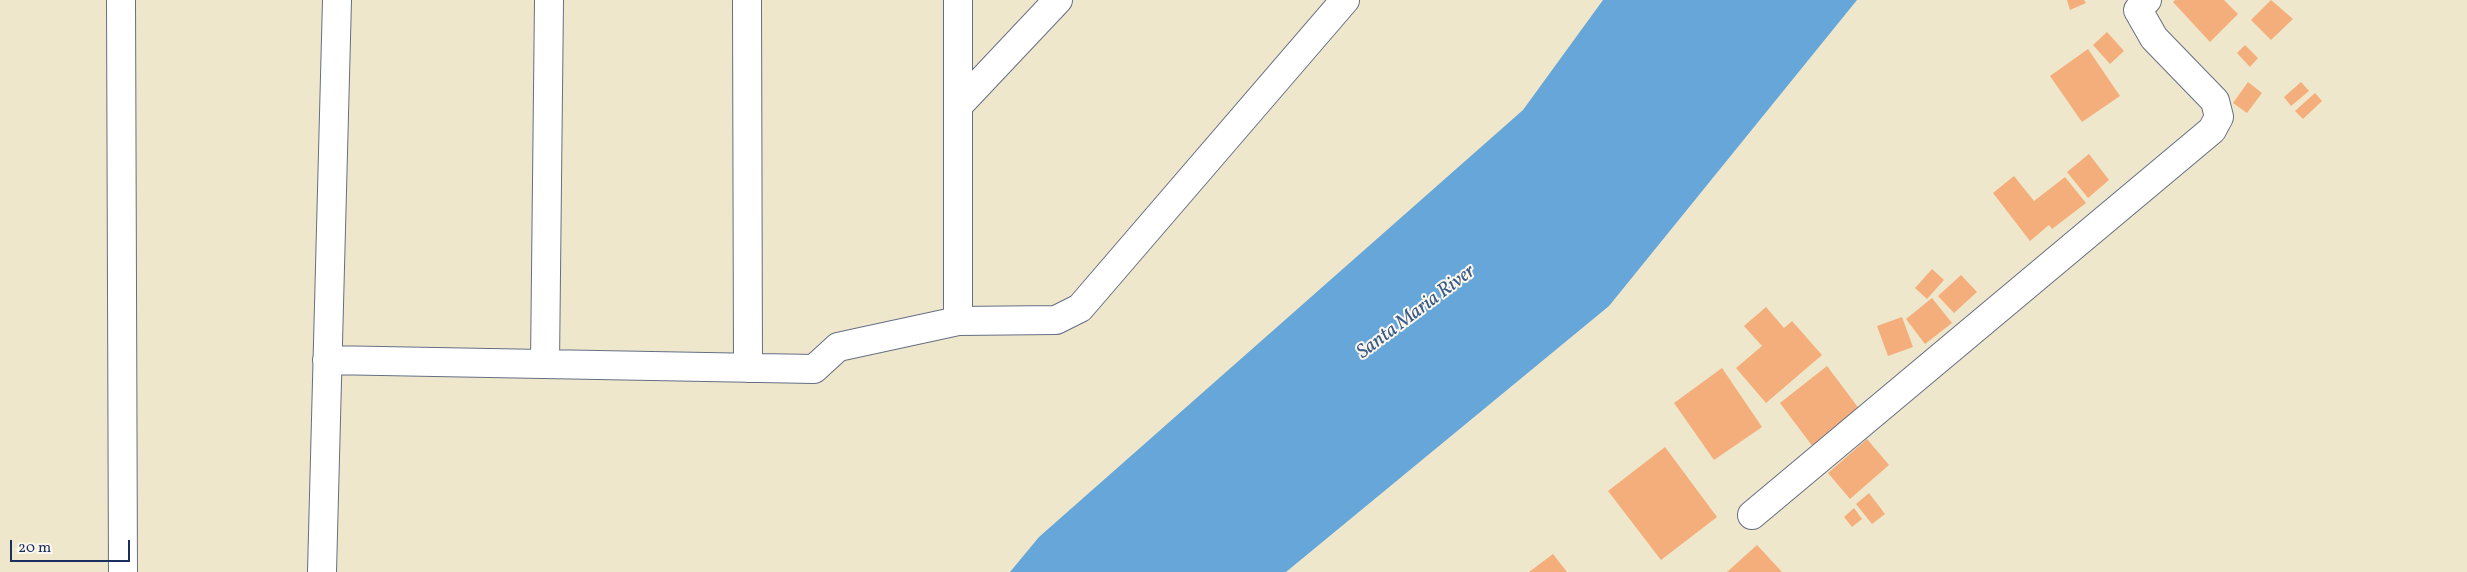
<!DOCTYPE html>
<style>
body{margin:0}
#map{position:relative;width:2467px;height:572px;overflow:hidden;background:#efe7cb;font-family:Vollkorn,serif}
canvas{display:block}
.scale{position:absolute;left:10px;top:540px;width:120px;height:22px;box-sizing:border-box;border:2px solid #1b2f5e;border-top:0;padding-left:6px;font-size:15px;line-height:18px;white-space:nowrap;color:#1b2f5e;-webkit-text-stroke:4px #fbf7ec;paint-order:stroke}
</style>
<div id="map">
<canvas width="2467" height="572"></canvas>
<div class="scale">20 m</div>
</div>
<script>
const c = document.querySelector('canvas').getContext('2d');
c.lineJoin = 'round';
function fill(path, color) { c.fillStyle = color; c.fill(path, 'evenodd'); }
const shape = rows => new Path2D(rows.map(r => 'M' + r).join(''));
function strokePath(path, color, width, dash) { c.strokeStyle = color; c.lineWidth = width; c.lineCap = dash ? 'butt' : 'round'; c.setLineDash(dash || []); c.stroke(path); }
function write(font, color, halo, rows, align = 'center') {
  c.font = font + ' Vollkorn,serif'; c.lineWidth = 4; c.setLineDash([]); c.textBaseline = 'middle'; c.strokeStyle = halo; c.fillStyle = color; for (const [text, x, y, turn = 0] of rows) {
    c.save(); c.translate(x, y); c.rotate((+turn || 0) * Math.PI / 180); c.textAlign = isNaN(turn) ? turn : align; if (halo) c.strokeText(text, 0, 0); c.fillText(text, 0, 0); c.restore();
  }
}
fill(shape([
 [1603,0,1857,0,1609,306,1286,572,1010,572,1039,537,1523,110]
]), '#66a6d9');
fill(shape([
 [2067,0,2084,0,2086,3,2070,10],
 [2175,0,2224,0,2238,14,2210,42,2173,2],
 [2271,0,2293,19,2271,40,2251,20],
 [2107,32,2124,51,2110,64,2093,45],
 [2245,45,2258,58,2250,67,2237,53],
 [2088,49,2120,96,2082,122,2050,76],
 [2248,82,2262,93,2247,113,2233,103],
 [2301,82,2309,91,2291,106,2284,97],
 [2315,93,2322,101,2303,119,2295,111],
 [2089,154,2109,180,2088,198,2067,172],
 [2014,176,2034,201,2065,177,2086,203,2052,229,2049,225,2030,241,1993,193],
 [1932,269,1944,280,1927,299,1915,288],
 [1961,275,1977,292,1954,313,1938,296],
 [1932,298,1952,323,1925,344,1906,319],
 [1766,307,1784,328,1792,321,1822,355,1766,403,1736,368,1762,346,1744,326],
 [1902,317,1913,347,1888,356,1877,326],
 [1827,366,1860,410,1813,447,1780,403],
 [1722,368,1762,427,1714,460,1674,403],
 [1867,439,1889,465,1850,499,1828,473],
 [1665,447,1717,517,1661,560,1608,491],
 [1869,493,1885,514,1872,524,1856,504],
 [1854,508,1862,519,1852,527,1844,517],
 [1757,545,1782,572,1727,572],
 [1553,554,1567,572,1529,572]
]), '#f3ae7c');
const street = shape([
 [121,0,123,572],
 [747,0,748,368],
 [958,0,958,321],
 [958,106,1058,0],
 [327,360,814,369,838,347,958,321,1056,320,1080,308,1345,0],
 [545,364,549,0],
 [1752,515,2212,130,2219,117,2215,101,2154,38,2138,10,2147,0],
 [322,572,337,0]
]);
strokePath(street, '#656f84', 30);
strokePath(street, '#fff', 28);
write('italic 20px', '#355989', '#fbf7ec', [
 ["Santa Maria River",1417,313,-37]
]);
</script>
